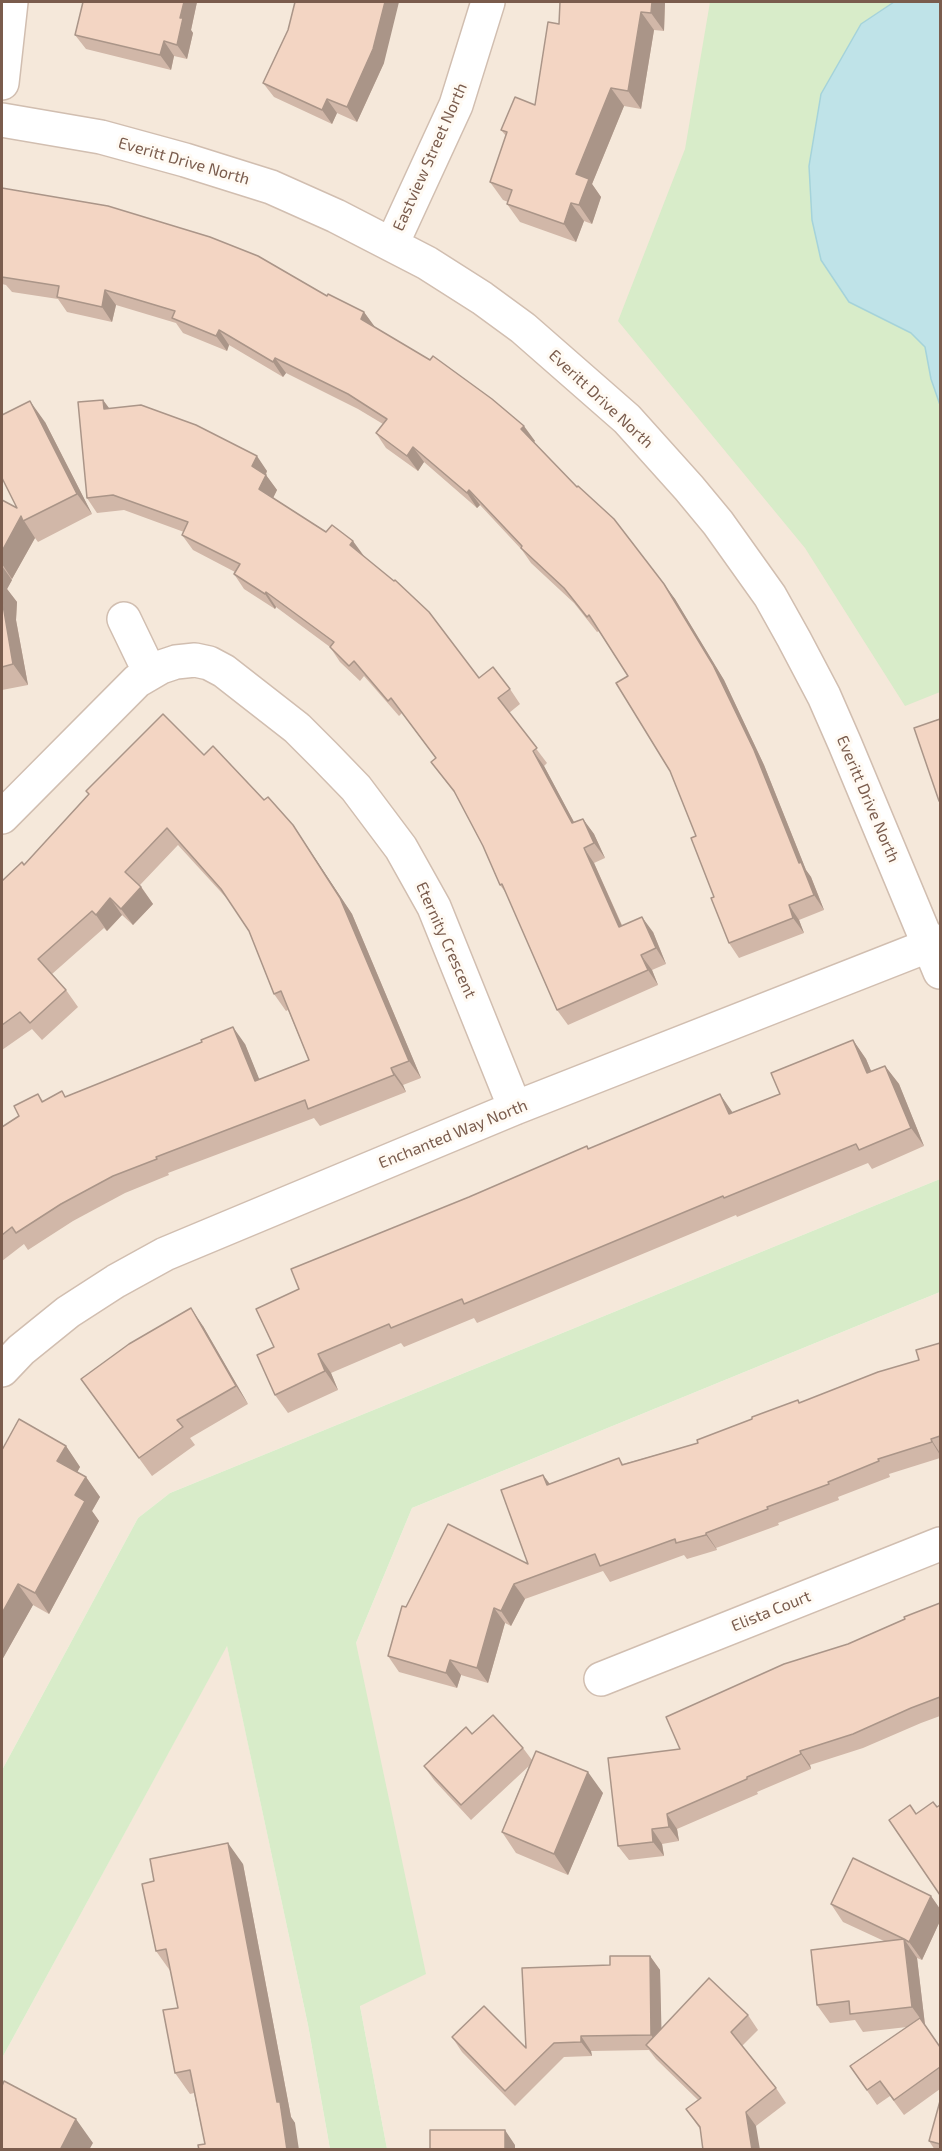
<!DOCTYPE html>
<style>
body{margin:0}
#map{position:relative;width:942px;height:2151px;overflow:hidden;background:#fdf6ec;font-family:"Exo 2",sans-serif}
canvas{display:block}
.frame{position:absolute;inset:0;border:3px solid #7a5c4d;pointer-events:none}
</style>
<div id="map">
<canvas width="942" height="2151"></canvas>
<div class="frame"></div>
</div>
<script>
const c = document.querySelector('canvas').getContext('2d');
c.lineJoin = 'round';
function fill(path, color) { c.fillStyle = color; c.fill(path, 'evenodd'); }
const shape = rows => new Path2D(rows.map(r => 'M' + r).join(''));
function strokePath(path, color, width, dash) { c.strokeStyle = color; c.lineWidth = width; c.lineCap = dash ? 'butt' : 'round'; c.setLineDash(dash || []); c.stroke(path); }
function write(font, color, halo, rows, align = 'center') {
  c.font = font + ' "Exo 2",sans-serif'; c.lineWidth = 6; c.setLineDash([]); c.textBaseline = 'middle'; c.strokeStyle = halo; c.fillStyle = color; for (const [text, x, y, turn = 0] of rows) {
    c.save(); c.translate(x, y); c.rotate((+turn || 0) * Math.PI / 180); c.textAlign = isNaN(turn) ? turn : align; if (halo) c.strokeText(text, 0, 0); c.fillText(text, 0, 0); c.restore();
  }
}
fill(shape([
 [2,2,940,2,940,1179,170,1493,138,1518,2,1770],
 [940,1292,940,2149,387,2149,360,2006,356,1643,412,1508],
 [227,1645,308,2025,330,2149,2,2150,2,2058]
]), '#f5e8da');
fill(shape([
 [710,2,940,2,940,692,905,706,805,548,618,321,685,149],
 [940,1179,940,1292,412,1508,356,1643,426,1974,360,2006,387,2149,330,2149,308,2025,227,1646,2,2058,2,1770,138,1518,170,1493]
]), '#d8ecc9');
const water = shape([
 [894,2,940,2,940,405,931,379,925,347,911,333,849,302,821,260,812,220,809,166,821,94,861,24,894,2]
]);
fill(water, '#bfe3e8');
strokePath(water, '#a5d3da', 1.5);
const minor = shape([
 [2,83,11,2],
 [124,619,150,673],
 [2,817,137,681,161,667,176,662,195,660,209,663,224,671,297,728,325,756,356,788,401,848,434,907,515,1108],
 [2,1370,21,1350,68,1312,116,1281,165,1254,515,1108,940,941],
 [601,1679,940,1544]
]);
const tertiary = shape([
 [2,120,101,137,185,160,271,187,336,216,427,263,482,298,523,328,627,419,689,488,718,523,770,596,794,639,824,696,845,744,940,972],
 [392,244,456,105,488,2]
]);
strokePath(minor, '#d1beb0', 36);
strokePath(tertiary, '#d1beb0', 36);
strokePath(minor, '#fff', 33);
strokePath(tertiary, '#fff', 33);
fill(shape([
 [83,2,197,2,191,30,193,33,187,59,174,56,171,70,86,49,75,35],
 [665,2,664,31,654,30,641,109,624,106,592,184,601,197,592,224,584,221,576,242,520,222,507,204,508,202,503,200,490,182,506,136,501,130,535,105,559,24],
 [288,30,384,63,357,122,337,113,332,124,274,97,263,83],
 [2,188,327,296,364,312,374,327,535,441,534,442,675,599,724,680,764,765,806,870,811,877,824,910,799,920,804,933,739,958,729,943,696,836,670,771,628,676,599,631,597,632,574,603,531,563,522,550,480,505,477,508,424,462,418,471,386,448,376,433,383,424,358,409,286,373,283,377,229,345,227,351,183,333,176,323,116,305,112,322,67,312,58,299,12,292,6,285,2,284],
 [103,400,109,408,267,471,266,475,277,490,273,498,364,556,479,678,510,689,520,704,509,713,547,763,544,766,574,822,583,819,594,834,605,858,594,863,622,925,653,932,666,964,652,970,658,985,568,1025,557,1010,506,893,500,885,483,846,457,796,431,762,436,758,402,713,399,716,364,676,360,681,340,662,330,647,276,607,275,609,244,589,234,574,235,572,193,550,182,535,184,532,124,510,97,513,87,498],
 [45,422,92,514,38,542,35,538,12,579,10,578,12,580,7,589,17,602,16,620,28,685,2,690,2,500,17,508],
 [204,755,264,800,293,825,304,842,352,914,421,1078,403,1085,406,1092,320,1126,314,1118,168,1173,169,1175,125,1193,73,1221,28,1250,24,1244,2,1261,2,1127,19,1116,38,1094,43,1101,62,1091,66,1097,245,1044,259,1080,309,1060,288,1010,286,1011,274,994,249,931,231,903,178,845,140,885,153,904,133,925,122,915,107,931,104,928,52,974,66,990,78,1007,42,1040,32,1029,2,1050,2,881,24,865,89,794,86,791],
 [853,1040,866,1059,871,1071,885,1066,899,1084,924,1146,872,1169,868,1163,737,1217,736,1215,477,1323,474,1318,404,1347,401,1343,331,1373,338,1390,288,1413,275,1395,274,1347,299,1289,469,1197,588,1149,733,1112,780,1094],
 [203,1326,248,1404,190,1438,195,1445,152,1476,81,1379],
 [940,1343,940,1458,889,1474,890,1477,838,1497,839,1500,778,1523,779,1525,716,1548,717,1550,687,1559,684,1555,610,1582,603,1571,525,1599,511,1626,505,1623,488,1683,461,1675,457,1688,399,1672,388,1656,406,1607,528,1564,543,1475,550,1484,619,1458,623,1464,698,1443,798,1400,799,1403,919,1360],
 [66,1446,80,1467,77,1472,86,1477,100,1497,92,1511,99,1521,49,1614,33,1605,2,1660,2,1450],
 [940,1603,940,1716,921,1723,863,1748,810,1765,811,1769,757,1792,758,1794,677,1829,679,1841,662,1844,664,1856,629,1860,618,1846,680,1749,848,1644],
 [472,1734,523,1748,532,1760,603,1793,568,1875,516,1853,502,1832,529,1766,471,1820,434,1780,424,1766],
 [243,1864,291,2117,295,2123,205,2144,194,2093,190,2094,175,2073,178,2008,171,1972,156,1951],
 [931,1896,940,1909,940,1921,922,1960,917,1958,925,2025,940,2047,940,2089,904,2115,890,2096,877,2105,850,2066,907,2027,863,2032,855,2020,830,2023,817,2005,884,1941,843,1922,831,1904],
 [650,1956,660,1970,661,2028,748,2015,758,2030,742,2046,776,2088,786,2103,756,2126,700,2129,686,2109,698,2100,656,2059,649,2050,591,2051,592,2056,564,2057,515,2106,462,2052,452,2037,526,2048,610,1965],
 [940,2101,940,2150,935,2150,929,2141]
]), '#d1b7a8');
fill(shape([
 [184,2,197,2,191,30,193,33,187,59,177,45,180,18],
 [385,2,399,2,384,63,357,122,347,107],
 [652,2,665,2,664,31,651,13],
 [641,12,654,30,641,109,628,91],
 [164,41,174,56,171,70,160,55],
 [611,88,624,106,592,184,601,197,592,224,579,205,576,174],
 [327,99,337,113,332,124,322,110],
 [571,203,584,221,576,242,564,224],
 [105,290,116,305,112,322,102,307],
 [364,312,375,327,361,319],
 [219,330,229,345,227,351,216,336],
 [275,358,286,373,283,377,273,362],
 [103,400,114,415,104,409],
 [30,401,45,422,92,514,77,494],
 [524,426,535,441,532,444,521,429],
 [413,447,424,462,418,471,407,456],
 [257,456,267,471,262,481,252,466],
 [266,475,277,490,270,504,259,489],
 [469,490,480,505,477,508,467,493],
 [21,516,35,538,12,579,2,564,2,551],
 [353,541,364,556,350,545],
 [2,566,12,580,7,589,17,602,16,620,28,685,13,664,2,599],
 [664,584,675,599,724,680,764,765,806,870,811,877,824,910,814,895],
 [266,592,276,607,275,609,265,594],
 [533,751,544,766,583,839,572,823],
 [583,819,594,834,605,858,594,843],
 [293,825,352,914,421,1078,409,1061],
 [584,848,594,863,629,942,619,927],
 [141,887,153,904,133,925,121,909],
 [110,898,122,915,107,931,96,915],
 [789,905,799,920,804,933,793,918],
 [642,917,653,932,666,964,656,948],
 [641,955,652,970,658,985,648,970],
 [233,1027,245,1044,267,1098,255,1081],
 [853,1040,866,1059,880,1092,867,1073],
 [885,1066,899,1084,924,1146,911,1128],
 [391,1068,403,1085,406,1092,394,1075],
 [720,1094,733,1113,729,1114],
 [191,1308,203,1326,248,1404,236,1386],
 [318,1354,331,1373,338,1390,325,1371],
 [931,1439,940,1453,940,1455,932,1442],
 [66,1446,80,1467,72,1482,57,1461],
 [543,1475,554,1490,547,1485],
 [86,1477,100,1497,92,1511,99,1521,49,1614,35,1593,75,1495],
 [706,1533,716,1548,717,1550,706,1535],
 [18,1584,33,1605,2,1660,2,1613],
 [514,1584,525,1599,511,1626,501,1611],
 [494,1608,505,1623,488,1683,477,1668],
 [450,1660,461,1675,457,1688,446,1673],
 [800,1751,810,1765,811,1769,801,1754],
 [588,1772,603,1793,568,1875,554,1854],
 [667,1814,677,1829,679,1841,669,1827],
 [652,1829,662,1844,664,1856,653,1842],
 [228,1843,243,1864,291,2117,295,2123,299,2150,287,2150,277,2102],
 [931,1896,940,1909,940,1921,922,1960,909,1942],
 [904,1939,917,1958,925,2025,912,2007],
 [650,1956,660,1970,662,2050,651,2035],
 [581,2036,591,2051,592,2056,581,2042],
 [746,2112,756,2126,760,2150,752,2150],
 [76,2119,93,2143,89,2150,60,2150],
 [505,2130,515,2145,515,2150,505,2150]
]), '#aa9588');
const building = shape([
 [83,2,184,2,180,18,183,18,177,45,164,41,160,55,75,35,83,2],
 [295,2,385,2,373,49,347,107,327,99,322,110,263,83,288,30,295,2],
 [560,2,652,2,651,13,641,12,628,91,611,88,576,174,589,179,579,205,571,203,564,224,507,204,512,190,490,182,507,132,501,130,515,97,535,105,548,22,559,24,560,2],
 [2,188,108,206,210,237,258,256,327,296,328,294,364,312,361,319,430,360,433,356,492,399,524,426,521,429,577,487,578,486,614,519,664,584,713,665,754,750,799,863,801,862,814,895,789,905,793,918,729,943,711,898,714,897,691,838,696,836,670,771,616,683,628,676,589,615,587,617,564,588,521,548,522,546,469,490,467,493,413,447,407,456,376,433,387,419,348,394,275,358,273,362,219,330,216,336,172,318,175,311,105,290,102,307,57,297,59,286,2,277,2,188],
 [103,400,104,409,141,405,196,425,257,456,252,466,266,475,259,489,326,532,332,525,353,541,350,545,394,581,395,580,429,612,479,678,493,667,510,689,498,698,537,748,533,751,572,823,583,819,594,843,584,848,619,927,642,917,656,948,641,955,648,970,557,1010,502,884,500,885,483,846,454,791,431,762,436,758,391,698,388,701,354,661,349,666,330,647,334,642,266,592,265,594,234,574,240,564,182,535,188,522,113,495,87,498,78,402,103,400],
 [30,401,77,494,23,521,21,516,2,551,2,500,17,508,2,478,2,415,30,401],
 [2,581,2,599,13,664,2,667,2,581],
 [163,714,204,755,213,746,264,800,268,797,293,825,340,898,409,1061,391,1068,394,1075,308,1109,305,1100,156,1157,157,1159,113,1176,61,1204,16,1233,12,1227,2,1235,2,1127,19,1116,14,1106,38,1094,42,1102,62,1091,65,1097,202,1042,201,1040,233,1027,255,1081,309,1060,281,991,274,994,249,931,221,889,167,828,125,872,141,887,121,909,110,898,96,915,92,911,38,959,66,990,30,1023,20,1012,2,1025,2,881,22,862,24,865,89,794,86,791,163,714],
 [940,719,940,800,939,801,914,728,940,719],
 [853,1040,867,1073,885,1066,911,1128,859,1150,856,1144,724,1198,723,1196,464,1304,462,1299,391,1328,389,1324,318,1354,325,1371,275,1395,257,1355,274,1347,256,1309,299,1289,291,1269,469,1197,587,1146,588,1149,720,1094,729,1114,780,1094,771,1073,853,1040],
 [191,1308,236,1386,177,1420,183,1427,139,1458,81,1379,129,1344,191,1308],
 [940,1343,940,1436,931,1439,932,1442,878,1459,879,1461,828,1482,829,1484,767,1507,768,1509,706,1533,706,1535,676,1543,675,1539,600,1566,595,1554,514,1584,501,1611,494,1608,477,1668,450,1660,446,1673,388,1656,402,1606,406,1607,448,1524,528,1564,501,1490,543,1475,547,1485,619,1458,622,1465,698,1443,697,1440,752,1419,752,1417,798,1400,799,1403,878,1372,919,1360,916,1350,940,1343],
 [19,1419,66,1446,57,1461,86,1477,75,1495,85,1501,35,1593,18,1584,2,1613,2,1450,19,1419],
 [940,1603,940,1697,911,1708,853,1734,800,1751,801,1754,747,1777,747,1779,667,1814,669,1827,652,1829,653,1842,618,1846,608,1758,680,1749,666,1717,784,1664,848,1644,905,1619,904,1617,940,1603],
 [493,1715,523,1748,461,1805,424,1766,466,1727,472,1734,493,1715],
 [536,1751,588,1772,554,1854,502,1832,536,1751],
 [933,1802,937,1807,940,1805,940,1895,889,1820,910,1805,916,1814,933,1802],
 [228,1843,277,2102,280,2102,287,2150,199,2150,198,2145,205,2144,190,2070,175,2073,163,2010,178,2008,166,1949,156,1951,142,1884,154,1881,150,1859,228,1843],
 [853,1858,931,1896,909,1942,904,1939,912,2007,850,2014,849,2001,817,2005,811,1950,904,1939,831,1904,853,1858],
 [610,1956,650,1956,651,2035,581,2036,581,2042,554,2043,505,2091,452,2037,484,2006,526,2048,522,1968,610,1965,610,1956],
 [709,1978,748,2015,731,2032,776,2088,746,2112,752,2150,703,2150,700,2127,686,2109,701,2098,646,2045,709,1978],
 [920,2018,940,2047,940,2067,894,2100,880,2081,867,2090,850,2066,920,2018],
 [4,2081,76,2119,60,2150,2,2150,2,2086,4,2081],
 [940,2101,940,2144,929,2141,940,2101],
 [430,2130,505,2130,505,2150,430,2150,430,2130]
]);
fill(building, '#f3d5c3');
strokePath(building, '#aa9588', 1.5);
write('16px', '#7a5c4d', '#fffaf3', [
 ["Eastview Street North",430,157,-66],
 ["Everitt Drive North",184,161,16],
 ["Everitt Drive North",601,399,43],
 ["Everitt Drive North",868,799,67],
 ["Eternity Crescent",446,940,66],
 ["Enchanted Way North",453,1134,-22],
 ["Elista Court",771,1611,-22]
]);
</script>
